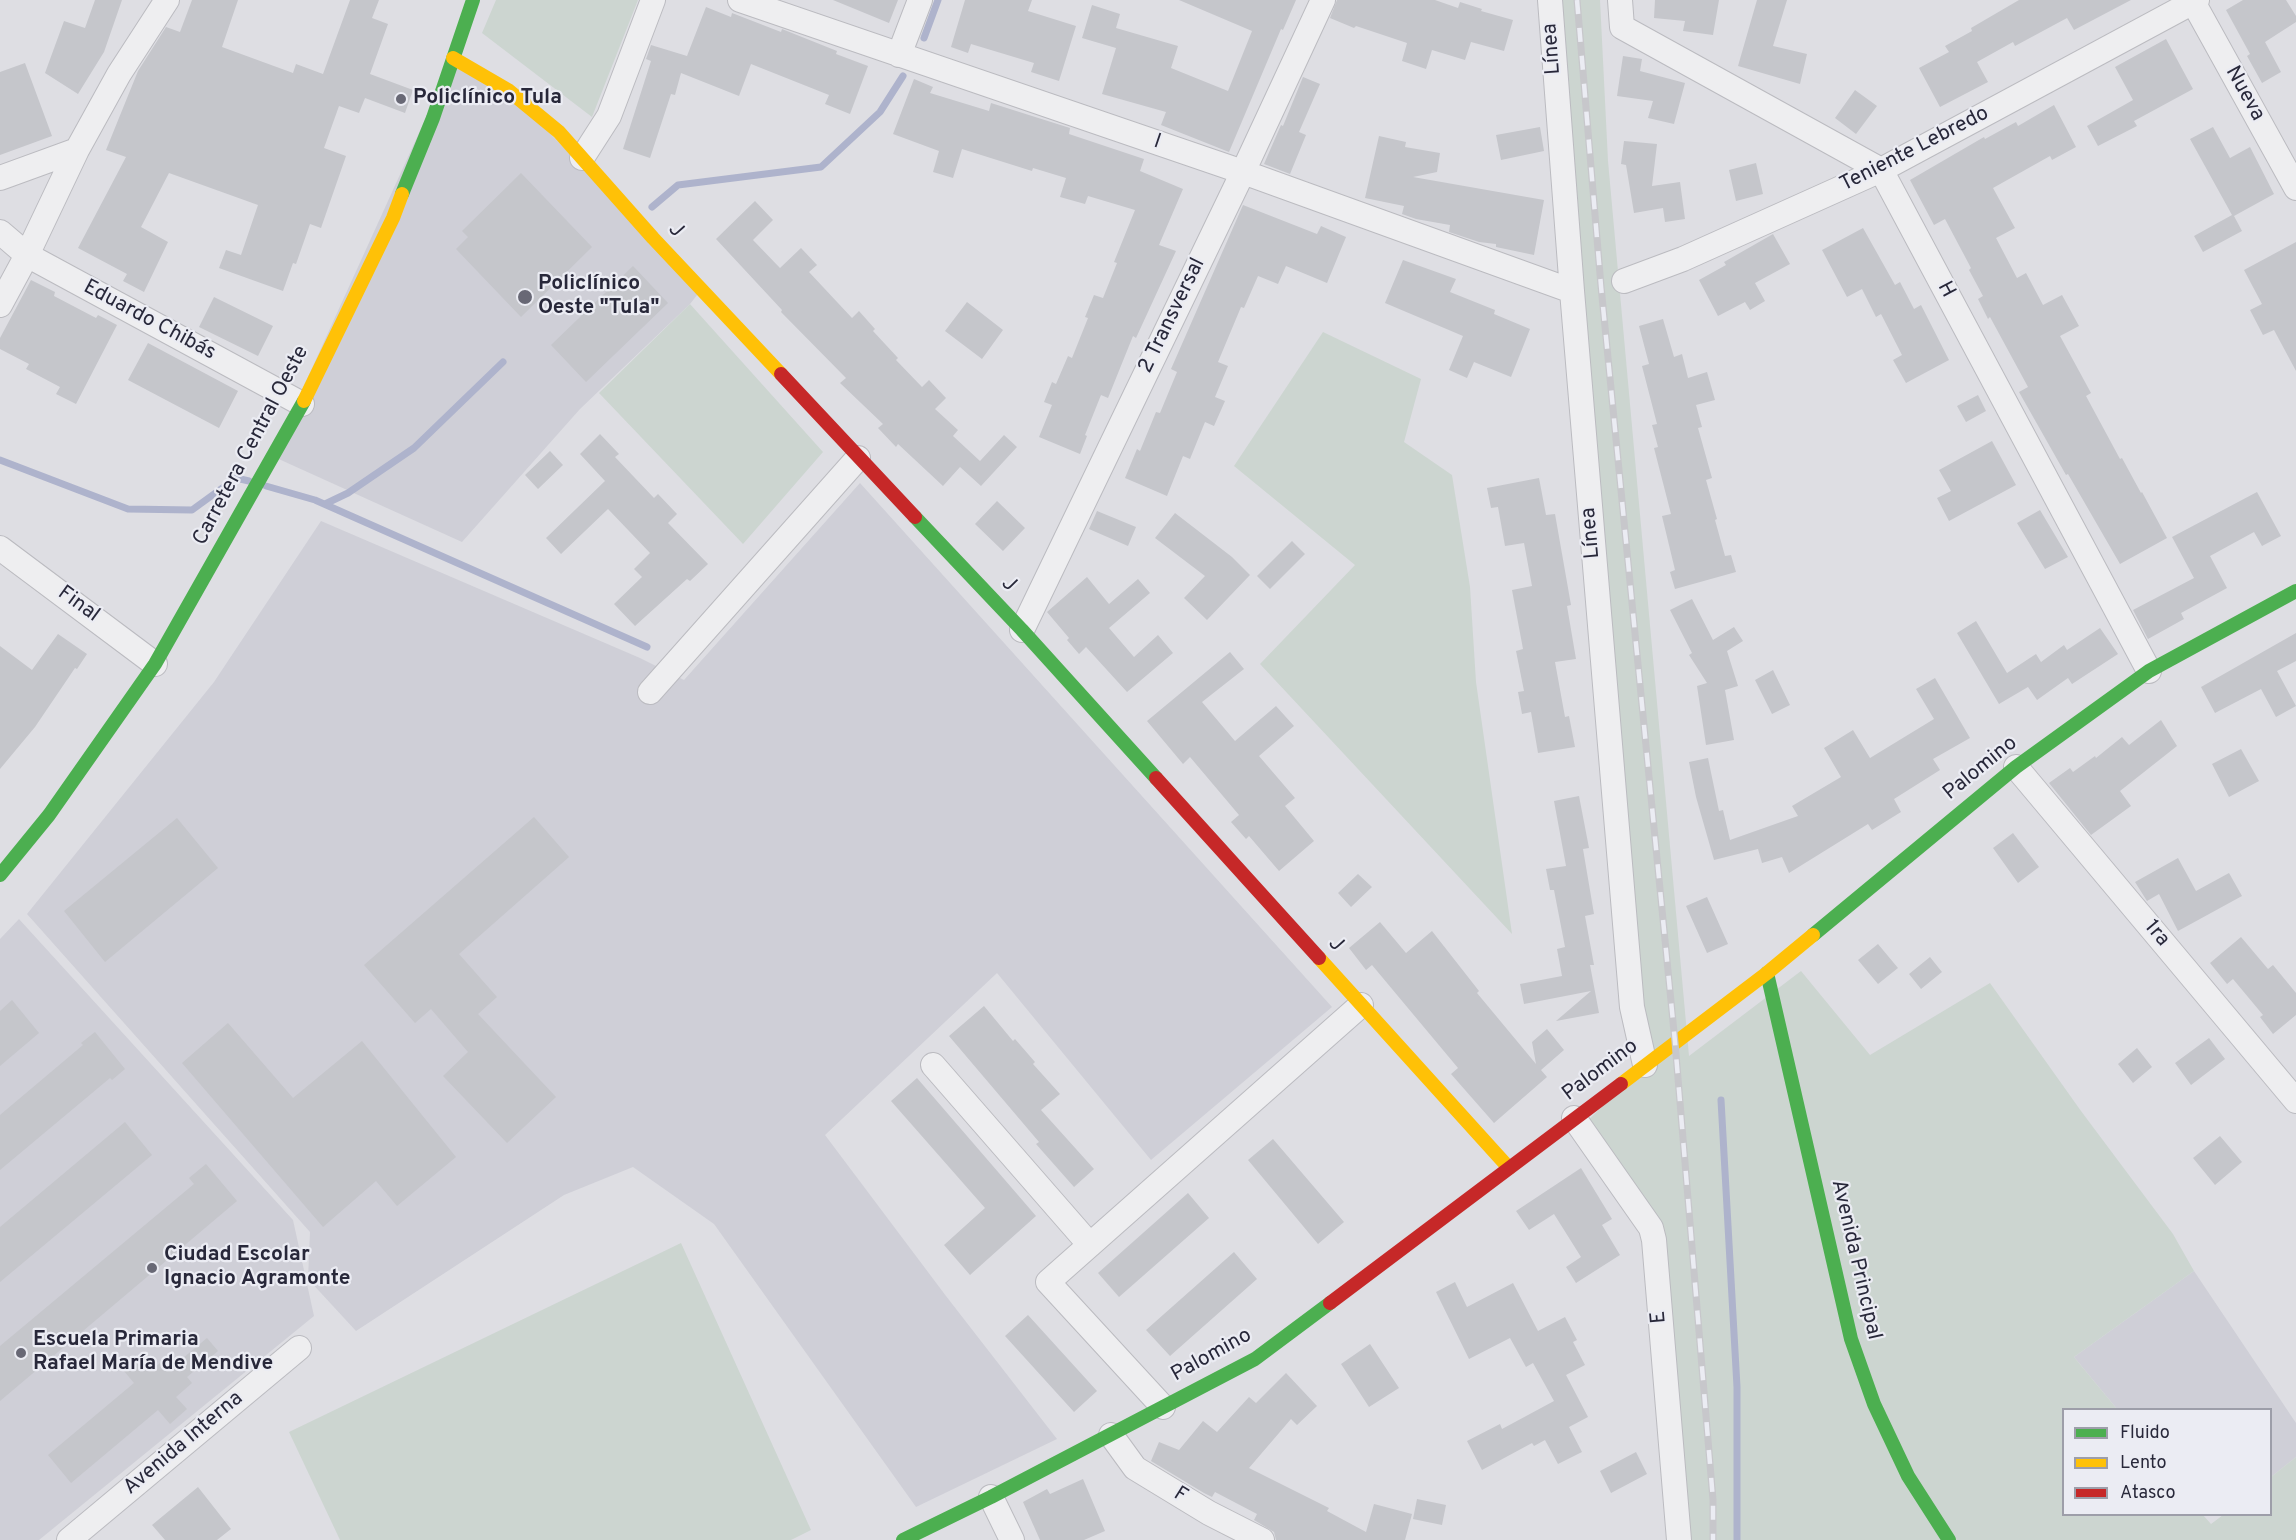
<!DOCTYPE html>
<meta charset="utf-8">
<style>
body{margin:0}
#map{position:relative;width:2296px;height:1540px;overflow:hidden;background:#dedee3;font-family:Overpass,sans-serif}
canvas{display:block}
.legend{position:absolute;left:2062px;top:1408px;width:210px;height:108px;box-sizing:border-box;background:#ebecf3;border:2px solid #9d9ea9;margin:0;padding:8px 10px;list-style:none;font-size:18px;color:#28283a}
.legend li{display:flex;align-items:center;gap:12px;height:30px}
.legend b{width:30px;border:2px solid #9d9ea9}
</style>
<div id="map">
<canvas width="2296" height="1540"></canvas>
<ul class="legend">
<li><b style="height:8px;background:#4caf50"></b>Fluido</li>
<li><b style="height:8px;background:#ffc107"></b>Lento</li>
<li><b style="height:8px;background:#c62828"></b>Atasco</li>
</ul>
</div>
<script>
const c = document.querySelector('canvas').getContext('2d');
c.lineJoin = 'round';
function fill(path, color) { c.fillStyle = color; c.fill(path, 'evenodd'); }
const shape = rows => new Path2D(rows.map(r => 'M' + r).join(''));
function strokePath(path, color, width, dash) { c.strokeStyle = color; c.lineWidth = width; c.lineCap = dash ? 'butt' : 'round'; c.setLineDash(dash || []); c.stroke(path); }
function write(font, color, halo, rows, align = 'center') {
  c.font = font + ' Overpass,sans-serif'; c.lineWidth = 4.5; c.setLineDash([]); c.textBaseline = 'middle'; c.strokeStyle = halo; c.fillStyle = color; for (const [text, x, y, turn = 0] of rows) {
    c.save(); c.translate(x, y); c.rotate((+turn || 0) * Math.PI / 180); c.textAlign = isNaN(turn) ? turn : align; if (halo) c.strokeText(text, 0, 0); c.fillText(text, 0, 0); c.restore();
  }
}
fill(shape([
 [453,58,508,90,701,290,690,304,580,409,462,542,272,456],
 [860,483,1332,1007,1151,1160,997,973,825,1135,946,1296,1057,1439,916,1507,714,1224,633,1167,564,1195,356,1331,308,1279,310,1232,27,914,214,682,321,521,640,658,684,680],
 [19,919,293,1220,314,1316,39,1540,0,1540,0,939],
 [2194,1271,2296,1423,2296,1457,2271,1477,2270,1410,2117,1409,2074,1357]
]), '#cfcfd7');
fill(shape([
 [496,0,638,0,592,117,482,33],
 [1548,0,1600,0,1608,161,1689,1056,1801,971,1870,1055,1990,983,2081,1111,2173,1234,2194,1271,2074,1357,2117,1409,2064,1410,2064,1514,2203,1515,2211,1524,2223,1515,2270,1514,2271,1477,2296,1457,2296,1540,1681,1540,1654,1240,1575,1133,1645,1065],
 [690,304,823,452,743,544,599,393],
 [1323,332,1421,379,1404,442,1452,475,1470,587,1476,682,1512,934,1260,664,1355,565,1234,466],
 [681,1243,811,1530,791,1540,340,1540,289,1432]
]), '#ccd5d0');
strokePath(shape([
 [924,38,938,0],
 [652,207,678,185,821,167,880,112,903,76],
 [0,460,128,509,192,510,236,478,249,481],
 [266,486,315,500,647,647],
 [325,504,348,493,414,448,503,362],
 [1721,1100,1737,1387,1737,1540]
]), '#aeb3cc', 7);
fill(shape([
 [95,0,122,0,104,52,78,94,45,73,64,21,85,28],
 [192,0,238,0,222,47,293,73,296,64,323,74,350,0,379,0,372,18,388,24,370,74,413,90,405,113,365,98,359,113,339,106,324,148,346,156,321,228,310,224,296,264,293,263,283,291,219,268,226,250,241,255,258,205,169,173,141,227,168,242,144,292,123,281,127,274,78,248,126,157,106,150,138,71,166,27,180,32],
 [833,0,898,0,889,23],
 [965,0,1032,0,1028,11,1076,26,1059,81,1031,72,1034,63,971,44,968,53,951,47],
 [1179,0,1296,0,1283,30,1281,29,1229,152,1161,125,1166,112,1102,94,1116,48,1082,38,1092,5,1120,14,1116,28,1178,46,1171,68,1228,91,1252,31],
 [1337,0,1435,0,1458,8,1460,2,1482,9,1481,11,1513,20,1504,51,1471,42,1465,60,1432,50,1426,69,1402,61,1407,43,1356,26,1354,28,1330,18],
 [1655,0,1719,0,1713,35,1683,31,1685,21,1654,18],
 [1757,0,1787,0,1773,46,1807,54,1800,84,1738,66],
 [2019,0,2131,0,2074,30,2067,18,2015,46,2013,42,1977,62,1988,82,1940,107,1919,68,1949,52,1945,46,1972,31,1971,28],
 [2243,0,2286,0,2296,16,2296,22,2265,42,2281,72,2262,83,2247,56,2250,54,2226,10],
 [706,7,731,17,732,13,781,32,782,29,837,51,836,54,868,66,850,114,825,104,829,95,751,64,739,96,681,73,675,95,671,94,650,158,623,149,651,61,646,59,651,45,687,56],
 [2166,39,2193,89,2134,121,2137,126,2098,146,2087,126,2133,100,2115,67],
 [1623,56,1642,59,1640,71,1685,83,1674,124,1648,118,1653,101,1617,96],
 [25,63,52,136,0,155,0,72],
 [1303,77,1320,84,1299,132,1306,135,1290,174,1264,164,1281,125,1283,126],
 [914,79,933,87,930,93,989,111,991,103,1070,128,1069,134,1144,159,1140,171,1183,189,1159,245,1176,251,1136,338,1133,336,1108,398,1101,395,1085,435,1087,436,1080,454,1039,437,1052,405,1044,402,1052,382,1056,384,1068,356,1072,358,1088,318,1085,317,1094,295,1103,298,1117,263,1114,262,1135,210,1088,196,1085,204,1060,197,1066,178,1033,168,1032,171,962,149,953,178,933,172,939,151,893,134],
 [1855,90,1877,106,1856,134,1835,118],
 [2054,105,2076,147,2052,160,2050,156,1993,188,2015,228,1996,238,2017,278,2026,273,2043,305,2062,295,2079,326,2060,336,2091,393,2086,396,2120,459,2122,458,2141,493,2142,492,2167,538,2120,564,2068,474,2066,475,2019,392,2028,387,1990,317,1988,319,1978,299,1983,296,1969,270,1971,268,1945,219,1934,225,1910,180,1984,137,1985,139,2016,122,2018,126],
 [1540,127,1544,151,1501,160,1496,135],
 [2213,127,2230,158,2250,147,2274,194,2234,216,2242,231,2203,252,2194,236,2232,215,2190,139],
 [1379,136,1406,142,1405,147,1440,153,1437,172,1413,177,1544,200,1534,255,1496,247,1496,244,1479,242,1449,232,1450,225,1416,219,1402,214,1404,206,1365,198],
 [1624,141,1657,144,1652,186,1680,182,1685,219,1665,222,1663,208,1634,213,1626,165,1621,164],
 [1756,163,1763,194,1736,201,1729,170],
 [521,173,592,247,521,317,456,249,468,237,462,231],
 [755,201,773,220,753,240,780,268,801,248,817,265,809,272,852,318,859,311,875,329,873,331,898,358,896,360,922,387,929,380,946,398,935,409,958,430,953,436,980,461,1004,435,1017,447,981,486,960,467,943,486,898,444,896,447,878,428,883,424,840,383,846,378,781,312,782,310,716,239],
 [1243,205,1317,234,1321,226,1346,237,1327,283,1286,266,1278,284,1258,276,1244,308,1241,307,1218,362,1228,366,1215,397,1225,401,1214,426,1205,422,1190,459,1183,456,1167,496,1125,478,1137,449,1140,451,1156,412,1160,413,1177,372,1171,369],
 [1863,228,1895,285,1900,282,1914,309,1921,305,1949,360,1906,383,1893,360,1902,355,1881,314,1876,317,1862,289,1847,297,1822,250],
 [1773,234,1790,264,1755,283,1765,301,1750,310,1745,302,1718,316,1699,280,1726,265,1724,262],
 [2296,242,2296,371,2274,330,2263,335,2250,310,2262,304,2244,270],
 [1403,260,1456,279,1450,292,1495,310,1494,314,1530,329,1511,377,1474,362,1467,378,1449,370,1463,336,1385,303],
 [633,266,668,303,586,382,551,345],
 [31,280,55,292,54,296,96,318,98,315,117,325,76,404,56,394,60,387,26,369,29,364,0,349,0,338],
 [214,297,273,326,258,356,199,327],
 [967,302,1003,330,982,359,945,331],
 [1663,319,1674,357,1682,354,1688,378,1707,372,1715,400,1696,405,1702,427,1698,428,1712,478,1706,480,1717,519,1715,520,1725,556,1731,555,1736,572,1675,589,1670,572,1675,570,1662,516,1671,514,1654,448,1658,447,1652,425,1657,424,1642,366,1649,364,1639,326],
 [148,343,238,391,219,428,128,380],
 [1978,395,1986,411,1966,422,1957,406],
 [600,434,619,454,615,457,654,498,658,494,677,514,668,523,708,564,690,581,687,579,635,626,614,604,642,577,634,569,650,553,608,509,561,554,546,538,605,481,580,454],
 [1992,441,2016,485,1949,521,1937,498,1951,491,1939,470],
 [550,451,563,465,538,489,525,475],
 [1539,478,1546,515,1555,514,1571,605,1567,606,1576,659,1555,662,1565,717,1569,716,1575,747,1538,753,1531,712,1522,714,1518,692,1524,691,1516,651,1523,649,1512,590,1532,586,1524,543,1505,546,1498,507,1491,508,1487,488],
 [2257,492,2281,536,2262,546,2254,532,2210,556,2227,588,2181,613,2184,619,2148,639,2133,610,2194,578,2172,537],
 [997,501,1025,528,1003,551,975,524],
 [2040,510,2068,557,2045,569,2017,523],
 [1097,511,1136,527,1128,546,1089,529],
 [1175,513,1232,557,1250,575,1207,620,1184,598,1205,576,1155,538],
 [1292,541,1305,554,1270,589,1257,576],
 [1087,577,1109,604,1138,579,1150,593,1109,628,1134,657,1158,635,1173,653,1127,692,1086,647,1079,654,1067,640,1069,638,1047,612],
 [1692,599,1713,640,1734,627,1743,641,1727,651,1738,686,1725,690,1734,740,1706,745,1697,686,1707,683,1689,655,1692,653,1670,610],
 [1976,621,2007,673,2036,654,2041,662,2064,645,2067,650,2100,628,2118,654,2072,684,2068,678,2037,700,2028,687,1999,704,1957,633],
 [2296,633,2296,661,2277,671,2296,706,2276,717,2261,689,2215,713,2201,687],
 [58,634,87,654,77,669,75,668,35,727,0,769,0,646,32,670],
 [1230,652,1244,669,1202,702,1235,741,1276,706,1294,726,1259,756,1295,798,1285,806,1314,841,1279,871,1249,836,1246,839,1231,822,1239,815,1190,757,1183,764,1147,721],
 [1773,670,1790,705,1772,714,1755,680],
 [1935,678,1970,738,1933,759,1940,770,1894,799,1901,812,1872,830,1868,824,1789,873,1782,857,1762,863,1758,849,1714,860,1696,797,1689,762,1708,758,1719,811,1723,810,1730,840,1798,816,1792,806,1841,777,1824,748,1853,730,1870,758,1934,719,1916,689],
 [2161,720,2177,746,2120,791,2131,806,2091,835,2049,783,2070,768,2073,772,2095,756,2096,758,2122,737,2129,745],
 [2241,749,2259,781,2229,797,2212,764],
 [1579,796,1589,848,1583,849,1594,914,1585,916,1594,965,1590,965,1599,1013,1556,1021,1591,991,1524,1004,1520,984,1562,976,1557,949,1565,947,1554,890,1550,890,1546,869,1566,866,1554,801],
 [534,817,569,857,459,954,497,997,478,1014,556,1097,507,1143,443,1076,468,1052,431,1009,415,1023,364,965],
 [177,818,218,868,105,962,64,911],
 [2013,833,2039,867,2018,883,1993,848],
 [2178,858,2196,891,2229,873,2242,896,2178,931,2159,894,2147,901,2135,882],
 [1358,874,1372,887,1351,907,1338,893],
 [1707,897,1728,944,1707,953,1686,906],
 [1380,922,1406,953,1432,931,1479,991,1477,993,1536,1064,1532,1042,1547,1029,1564,1050,1541,1070,1547,1077,1494,1123,1451,1074,1458,1068,1372,965,1366,970,1349,948],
 [2241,937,2268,969,2273,965,2296,993,2296,1015,2273,1034,2260,1017,2263,1015,2233,979,2227,984,2210,963],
 [1878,944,1898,968,1878,984,1858,960],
 [1930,957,1942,972,1921,989,1909,974],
 [12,1000,39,1033,0,1066,0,1011],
 [984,1006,1013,1041,1015,1039,1035,1062,1033,1064,1060,1094,1041,1110,1094,1169,1074,1187,1036,1144,1039,1142,949,1036],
 [228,1023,293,1098,362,1041,456,1157,397,1206,376,1181,323,1227,182,1063],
 [95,1032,125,1069,112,1080,110,1078,0,1170,0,1115,83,1045,81,1043],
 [2209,1038,2225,1059,2191,1085,2175,1063],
 [2137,1048,2152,1067,2133,1083,2118,1064],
 [917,1078,1036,1216,970,1275,944,1245,985,1208,891,1101],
 [125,1122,152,1155,0,1282,0,1227],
 [2220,1136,2242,1162,2215,1185,2193,1158],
 [1273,1139,1344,1222,1318,1244,1248,1160],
 [206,1164,237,1201,0,1401,0,1346,194,1184,189,1178],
 [1581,1168,1612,1219,1602,1225,1620,1255,1576,1283,1566,1267,1581,1257,1554,1214,1529,1230,1516,1211],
 [1188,1193,1209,1218,1119,1297,1098,1273],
 [1234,1252,1257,1279,1170,1356,1146,1330],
 [1455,1282,1467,1307,1513,1283,1538,1331,1565,1317,1577,1340,1573,1342,1585,1365,1566,1375,1588,1417,1569,1427,1582,1452,1558,1464,1545,1440,1534,1446,1532,1443,1482,1470,1467,1441,1500,1424,1502,1429,1554,1401,1533,1363,1526,1367,1510,1338,1469,1359,1436,1292],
 [1028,1315,1097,1391,1074,1412,1005,1336],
 [207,1338,218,1351,187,1377,192,1383,176,1397,187,1409,170,1424,158,1410,71,1483,48,1455,134,1383,124,1371,141,1357,152,1370,169,1355,176,1364],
 [1370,1344,1399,1388,1369,1407,1341,1364],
 [1286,1373,1317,1406,1297,1425,1291,1419,1249,1468,1329,1508,1327,1511,1366,1532,1374,1504,1412,1514,1405,1540,1276,1540,1274,1532,1254,1520,1257,1514,1215,1492,1212,1497,1204,1493,1151,1461,1159,1442,1179,1450,1203,1421,1217,1432,1249,1397,1256,1403],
 [1636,1452,1647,1474,1611,1493,1600,1471],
 [1083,1479,1105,1531,1084,1540,1040,1540,1023,1502,1047,1489,1050,1494],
 [198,1487,231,1529,217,1540,165,1540,152,1525],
 [1417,1499,1446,1505,1442,1525,1413,1519]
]), '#c5c6cb');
const street = shape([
 [740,0,1243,172,1572,291],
 [1550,0,1572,291,1632,1007,1645,1065],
 [1620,0,1622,27,1881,170,2149,671],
 [2192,0,2296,188],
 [899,55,920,0],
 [582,158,609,116,653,0],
 [0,178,77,150],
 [0,232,27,255,302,404],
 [1624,281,1683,259,1881,170,2197,0],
 [0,305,27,255,77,150,119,74,167,0],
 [0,548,155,664],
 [1022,630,1243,172,1323,0],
 [650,692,858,458],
 [2016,767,2296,1101],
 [933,1065,1090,1245],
 [1574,1118,1651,1228,1654,1240,1679,1540],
 [1163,1407,1048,1282,1361,1005],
 [1111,1435,1135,1468,1209,1513,1262,1540],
 [991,1497,1012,1540],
 [69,1540,299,1348]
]);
strokePath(street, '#bbbbc0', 26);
strokePath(street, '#eeeef0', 24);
strokePath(shape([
 [402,194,433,118,473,0],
 [915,517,1022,630,1156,778],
 [0,875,49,815,155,664,304,401],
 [1813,935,2016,767,2149,671,2296,591],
 [1767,973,1851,1339,1874,1404,1908,1476,1949,1540],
 [903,1540,991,1497,1255,1359,1330,1303]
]), '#4caf50', 14);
strokePath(shape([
 [453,58,508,90,559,132,653,238,781,374],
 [304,401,393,218,402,194],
 [1319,958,1509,1168],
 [1621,1084,1767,973,1813,935]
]), '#ffc107', 14);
strokePath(shape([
 [781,374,915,517],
 [1156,778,1319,958],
 [1330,1303,1621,1084]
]), '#c62828', 14);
const rail = shape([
 [1577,0,1601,286,1675,1042,1713,1500,1713,1540]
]);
strokePath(rail, '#c7c7cb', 7);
strokePath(rail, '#ebecf3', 4.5, [14]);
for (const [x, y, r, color] of [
 [401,99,6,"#686875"],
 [525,297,8,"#686875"],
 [152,1268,6,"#686875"],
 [21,1353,6,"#686875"]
]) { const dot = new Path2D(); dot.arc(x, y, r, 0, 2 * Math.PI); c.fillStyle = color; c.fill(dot); strokePath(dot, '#ebecf3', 2); }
write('21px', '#28283a', '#ebecf3', [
 ["Línea",1553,49,-94],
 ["Nueva",2244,94,61],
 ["I",1157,143,19],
 ["Teniente Lebredo",1915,150,-27],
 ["J",675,231,48],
 ["H",1945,290,62],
 ["2 Transversal",1173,316,-64],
 ["Eduardo Chibás",149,321,28],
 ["Carretera Central Oeste",252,446,-62],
 ["Línea",1592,533,-95],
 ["J",1008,585,46],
 ["Final",78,605,36],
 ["Palomino",1981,769,-39],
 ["1ra",2156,934,50],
 ["J",1335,945,48],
 ["Palomino",1601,1071,-37],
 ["Avenida Principal",1855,1260,77],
 ["E",1660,1317,-95],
 ["Palomino",1212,1356,-29],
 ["Avenida Interna",184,1444,-40],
 ["F",1180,1496,32]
]);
write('bold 21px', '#28283a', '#ebecf3', [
 ["Policlínico Tula",413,99],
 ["Policlínico",538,285],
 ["Oeste \"Tula\"",538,309],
 ["Ciudad Escolar",164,1256],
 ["Ignacio Agramonte",164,1280],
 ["Escuela Primaria",33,1341],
 ["Rafael María de Mendive",33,1365]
], 'left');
</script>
